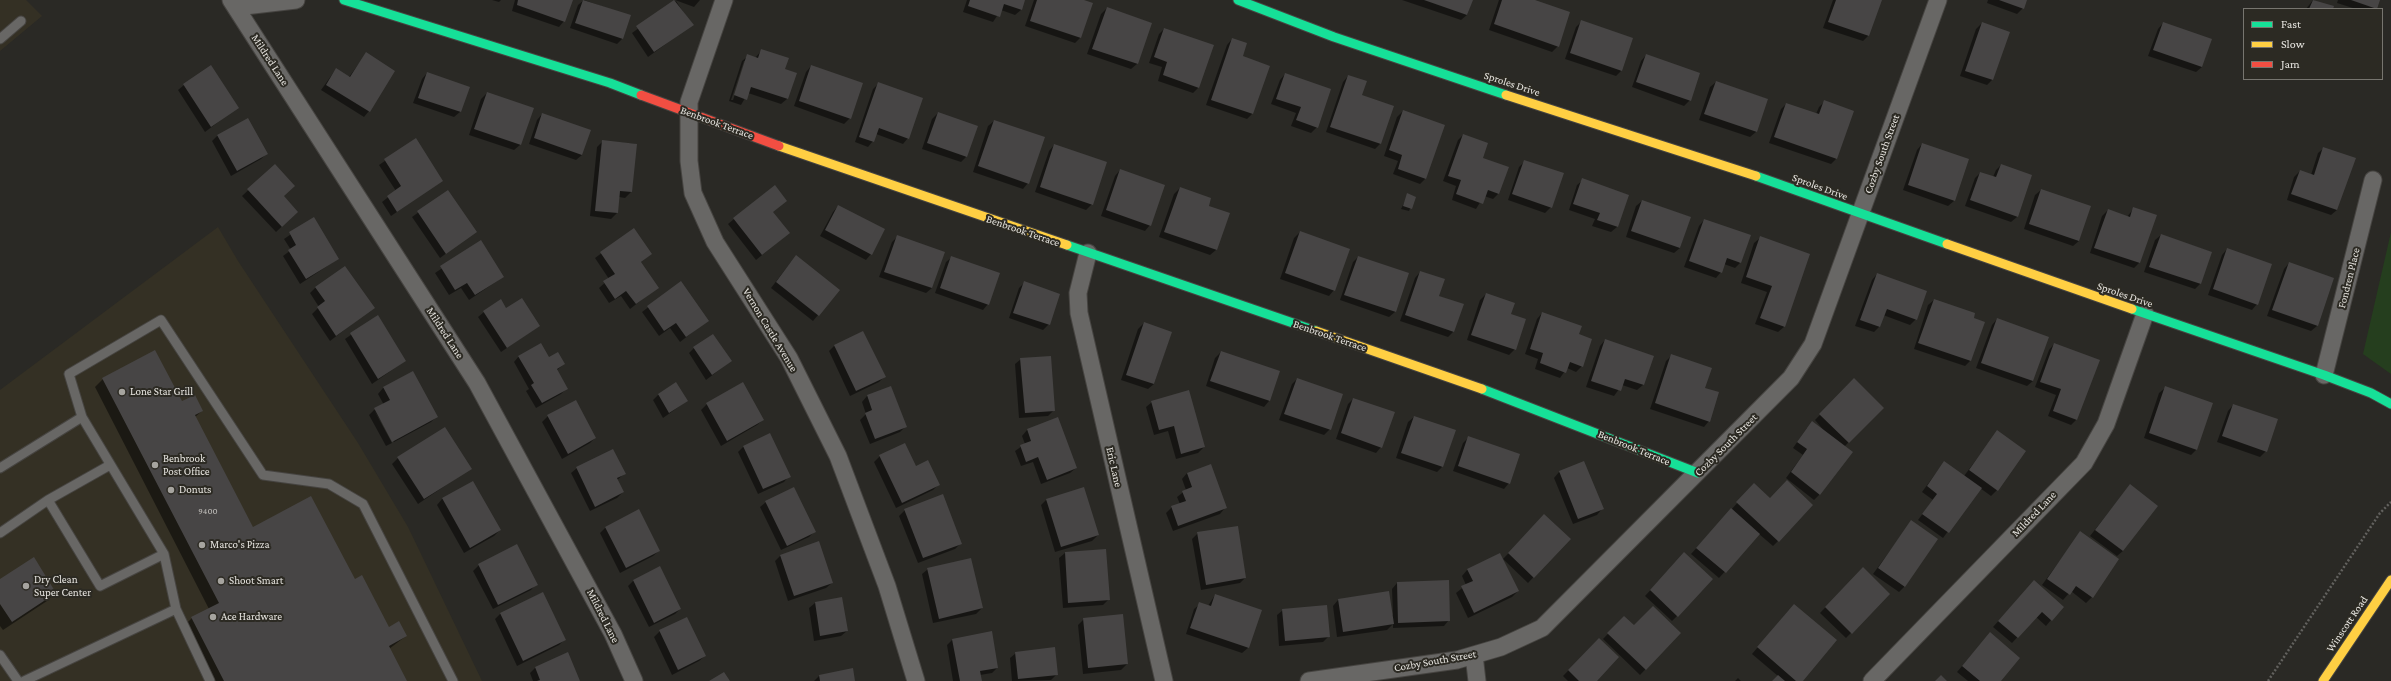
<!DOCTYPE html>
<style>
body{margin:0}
#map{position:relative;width:2391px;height:681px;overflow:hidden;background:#2a2925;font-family:"Crimson Pro",serif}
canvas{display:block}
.legend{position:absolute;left:2243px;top:8px;width:140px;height:72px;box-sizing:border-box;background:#2c2a23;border:1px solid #77756f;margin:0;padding:5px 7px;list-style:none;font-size:12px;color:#e8e6e1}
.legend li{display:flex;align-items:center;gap:8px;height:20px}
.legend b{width:20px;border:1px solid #77756f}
</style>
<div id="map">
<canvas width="2391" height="681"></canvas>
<ul class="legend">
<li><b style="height:5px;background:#16e098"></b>Fast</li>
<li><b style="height:5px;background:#ffcf43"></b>Slow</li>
<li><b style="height:5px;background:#f24e42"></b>Jam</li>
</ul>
</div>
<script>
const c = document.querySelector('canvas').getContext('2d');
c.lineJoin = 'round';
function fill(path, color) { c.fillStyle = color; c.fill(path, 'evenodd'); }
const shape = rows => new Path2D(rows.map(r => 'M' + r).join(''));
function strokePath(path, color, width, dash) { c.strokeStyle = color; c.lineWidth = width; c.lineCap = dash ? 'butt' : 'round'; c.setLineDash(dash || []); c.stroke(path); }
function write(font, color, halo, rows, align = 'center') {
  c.font = font + ' "Crimson Pro",serif'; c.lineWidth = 4; c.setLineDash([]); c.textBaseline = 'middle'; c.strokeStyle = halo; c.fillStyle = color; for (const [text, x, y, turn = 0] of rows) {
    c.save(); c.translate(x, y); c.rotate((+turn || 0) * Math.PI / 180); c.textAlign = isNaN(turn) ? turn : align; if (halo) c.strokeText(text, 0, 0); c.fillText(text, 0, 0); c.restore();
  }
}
fill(shape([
 [0,0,26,0,42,16,0,51],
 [218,227,238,261,358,443,408,527,482,681,0,681,0,390]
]), '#343024');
fill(shape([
 [2391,232,2391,374,2363,354]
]), '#253e1e');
fill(shape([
 [492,0,501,0,499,2],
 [515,0,572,0,564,21,559,27,512,11],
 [584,0,630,16,622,39,617,44,570,28,578,5],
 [675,0,700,0,694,7],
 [967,0,1024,0,1021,10,1015,15,1001,10,993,22,963,12],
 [1034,0,1081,0,1080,38,1075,43,1025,26],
 [1402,0,1472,0,1467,15,1461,20],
 [1499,0,1532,0,1558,46,1552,52,1489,30],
 [1833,0,1880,0,1868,36,1863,41,1823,28],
 [1988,0,2026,0,2023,8,2017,14,1987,3],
 [2313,0,2332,9,2306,9],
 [2338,0,2379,0,2375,9,2356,9,2337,3],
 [676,1,692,25,648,57,632,33],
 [1107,8,1151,23,1137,64,1131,69,1087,54,1101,14],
 [1581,22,1621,71,1616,76,1565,59,1576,27],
 [1982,23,1992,80,1987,85,1960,76,1976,29],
 [2163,23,2202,67,2196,72,2148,56,2158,29],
 [1164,29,1199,87,1193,93,1158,81,1162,67,1149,63,1159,34],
 [1232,39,1242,57,1269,66,1252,114,1247,119,1206,105,1227,45],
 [762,50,784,70,796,73,787,99,781,104,748,93,741,105,729,101,742,61,748,56,755,58],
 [744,61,746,61,733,100,731,100],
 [366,54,369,111,364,117,321,90,336,69,349,77],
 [1646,55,1690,100,1684,106,1632,87,1641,61],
 [811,66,850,118,844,124,794,106,806,72],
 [427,73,468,87,460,112,454,117,413,103,422,79],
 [1285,74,1317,127,1311,133,1291,126,1296,113,1271,104,1280,80],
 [1348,76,1380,144,1375,149,1326,132,1343,82],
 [1716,82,1767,99,1756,132,1750,137,1699,120,1710,87],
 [879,83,908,138,903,144,876,134,873,141,868,147,855,142,873,89],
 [184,85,237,108,205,132,178,90],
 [487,93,532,109,520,145,514,150,469,135,481,99],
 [1824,102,1836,159,1831,164,1769,143,1781,109,1786,104,1816,114,1819,107],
 [1403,111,1426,178,1420,184,1393,174,1398,161,1384,156,1397,117],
 [938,113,966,157,961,162,922,149,932,119],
 [542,114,582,155,576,160,529,144,537,120],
 [994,121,1028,183,1023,189,973,172,988,126],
 [218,135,266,154,261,159,231,176,212,141],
 [1463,135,1482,159,1498,194,1493,199,1484,196,1476,209,1452,200,1456,186,1443,181,1458,140],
 [415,140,442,181,391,216,382,202,396,191,379,165],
 [603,141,636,144,631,192,625,198,619,197,617,213,611,219,590,216,597,147],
 [1922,144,1954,201,1948,206,1903,190,1917,150],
 [1054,145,1092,204,1086,210,1035,192,1049,151],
 [2324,148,2337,210,2331,215,2287,200,2294,177,2300,171,2311,175,2318,153],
 [1525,161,1551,207,1545,213,1508,200,1519,167],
 [2001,165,2017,217,2011,222,1965,206,1975,178,1980,173,1993,177,1996,170],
 [274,166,283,197,291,218,276,232,242,196],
 [1120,170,1150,225,1145,231,1101,216,1115,176],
 [1583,180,1628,195,1617,227,1611,232,1592,226,1595,219,1569,210,1577,185],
 [1180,188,1207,206,1229,214,1216,250,1210,255,1159,237,1174,194],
 [2041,190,2079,241,2073,246,2024,229,2035,195],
 [448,191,475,232,440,258,412,217],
 [1408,195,1415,197,1409,211,1401,209],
 [1642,201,1690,217,1680,248,1674,253,1626,237,1636,206],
 [838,206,871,254,866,260,820,236,833,212],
 [2134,208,2156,216,2139,263,2134,268,2090,253,2102,216,2108,210,2127,217],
 [772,212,783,238,756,260,728,224,734,219],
 [313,219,338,259,300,284,283,256,291,250,284,239],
 [1704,220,1740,263,1735,268,1724,264,1721,272,1716,278,1684,267,1699,226],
 [634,229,651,254,640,263,657,288,630,309,621,296,609,303,599,288,609,279,595,258],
 [1300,232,1334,290,1329,296,1280,279,1294,238],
 [2161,235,2211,252,2200,284,2195,289,2144,272,2155,240],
 [897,237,932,288,926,293,879,277,892,242],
 [1760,238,1784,327,1778,332,1755,324,1767,292,1741,283,1754,243],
 [481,242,503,277,469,300,461,288,449,295,435,273],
 [2227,249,2257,304,2252,310,2208,295,2222,255],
 [952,257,988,304,983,310,935,293,946,262],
 [1358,257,1408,274,1395,312,1389,317,1340,300,1353,262],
 [791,262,839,290,813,321,771,288],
 [2289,263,2317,326,2311,331,2267,316,2284,269],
 [1420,272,1438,296,1463,305,1453,332,1448,337,1400,321,1415,278],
 [1877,274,1916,319,1910,325,1883,315,1879,327,1874,332,1855,326,1872,280],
 [680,283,707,321,680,342,670,328,659,336,642,312],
 [1024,283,1049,324,1043,330,1009,318,1019,288],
 [316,287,373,308,330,341,312,314,319,307,310,293],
 [1486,294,1515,349,1509,355,1467,340,1480,300],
 [1934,300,1970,361,1965,366,1914,349,1928,305],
 [506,309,539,326,501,352,478,317,484,312],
 [1542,313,1578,335,1582,366,1576,372,1567,368,1560,378,1535,369,1538,359,1525,354,1537,319],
 [378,316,405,361,372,384,345,339],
 [1997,319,2033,381,2027,386,1976,368,1992,325],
 [1144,323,1171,333,1154,384,1148,389,1121,380,1138,329],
 [1605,340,1652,356,1643,385,1637,390,1622,385,1614,396,1586,387,1600,346],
 [2054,344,2077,419,2071,425,2048,416,2056,395,2035,387,2049,350],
 [834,346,884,377,879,382,850,396,829,351],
 [694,348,731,361,706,380,689,353],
 [1221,352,1279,372,1269,401,1264,407,1206,386,1215,358],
 [519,356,548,358,564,364,557,370,567,388,561,394,536,408,526,391,529,389,514,362],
 [1671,356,1709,421,1704,427,1650,409,1666,361],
 [1021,359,1054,410,1048,416,1019,418,1015,364],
 [413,372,436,417,431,422,394,442,374,410,384,405,378,394,383,388],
 [103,379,202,411,195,417,253,528,354,581,388,628,406,636,389,649,406,681,212,681,184,626,192,618,209,609,95,387],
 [1297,379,1330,429,1324,435,1279,420,1292,384],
 [1854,380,1882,408,1844,447,1820,494,1814,500,1786,478,1803,455,1793,448,1807,428,1825,432,1815,420],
 [743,384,763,420,757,425,721,446,701,410,707,404],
 [891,387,906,426,900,432,870,444,860,420,866,414,862,402,867,396],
 [2165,388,2197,449,2191,455,2144,438,2159,393],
 [658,395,687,401,663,418,653,400],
 [1353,399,1381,447,1376,453,1336,439,1348,404],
 [1152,402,1204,447,1198,453,1176,459,1168,431,1154,435,1146,407],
 [2233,405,2266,451,2260,457,2217,442,2228,411],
 [374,410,392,443,386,446,369,415],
 [548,416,595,438,590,443,562,459,542,422],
 [1414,417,1442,467,1437,472,1396,458,1408,422],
 [1058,419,1076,468,1070,473,1041,484,1033,462,1021,466,1015,451,1025,444,1022,436,1027,430],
 [1997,432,1997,490,1991,496,1980,488,1943,538,1918,520,1933,500,1922,492,1944,462,1964,476],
 [1468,438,1509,483,1504,489,1453,471,1463,443],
 [744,446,789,476,784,482,758,494,738,452],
 [880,456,915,467,938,485,933,490,896,508,874,462],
 [398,458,470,469,418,504,392,464],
 [577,468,624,474,617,480,623,492,617,498,590,511,571,473],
 [1559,472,1602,509,1597,515,1573,524,1554,478],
 [1187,473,1225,508,1220,514,1173,531,1166,513,1172,507,1180,504,1177,497,1186,490,1182,479],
 [473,482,500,530,494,536,464,553,437,505,442,499],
 [2130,485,2123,551,2117,556,2090,536],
 [1749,490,1778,541,1773,546,1759,534,1719,578,1691,554],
 [1046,500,1098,535,1092,541,1055,552,1041,505],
 [766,502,815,531,809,537,781,550,760,507],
 [905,510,961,543,955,549,918,563,899,516],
 [1544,516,1569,539,1528,583,1503,559],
 [1911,522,1905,586,1899,592,1873,574],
 [606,527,659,551,653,556,620,573,600,533],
 [1198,533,1245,578,1240,583,1201,590,1192,539],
 [2080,533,2092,597,2086,603,2071,591,2063,600,2042,585],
 [818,543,832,583,826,588,788,601,775,561,780,556],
 [1105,550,1109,599,1103,605,1063,608,1059,558,1065,553],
 [1500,554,1518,591,1512,597,1468,618,1456,593,1466,585,1462,576,1467,570],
 [1679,559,1677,616,1672,621,1645,596],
 [479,565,536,584,531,590,493,609,473,571],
 [659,567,680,609,675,614,649,627,628,586,633,581],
 [1863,568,1889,594,1846,638,1820,613],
 [928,569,982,608,976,614,933,623,922,574],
 [0,580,55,593,47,601,3,630,0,626],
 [2034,581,2051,620,2046,626,2036,617,2012,643,1993,627],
 [1397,583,1449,620,1444,626,1393,628,1393,624,1387,630,1337,637,1333,606,1338,600,1393,615,1392,589],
 [542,593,565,639,559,645,517,666,495,619,500,614],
 [1215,595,1248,648,1242,653,1186,634,1194,609,1200,604,1208,606],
 [841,599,847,631,841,636,814,641,809,608,815,603],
 [1283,610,1329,636,1323,642,1279,646,1277,615],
 [1789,610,1801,681,1773,681,1778,676,1752,654],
 [1624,617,1634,627,1680,633,1640,675,1603,639],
 [686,618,705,656,699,661,672,675,654,637,660,631],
 [1084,619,1127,664,1121,670,1083,674,1078,625],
 [1599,639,1595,681,1568,681,1563,676],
 [1985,639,2000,681,1968,681,1957,672],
 [952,640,997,668,992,673,980,675,981,681,953,681,947,645],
 [567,653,579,681,533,681,530,673,535,668],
 [1016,653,1057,674,1051,680,1012,681,1010,658],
 [819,676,854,681,814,681],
 [1738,678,1741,681,1735,681]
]), '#0007');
fill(shape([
 [518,0,573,0,565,22,517,5],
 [583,0,631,15,623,39,575,23],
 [674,0,694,25,654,52,636,26],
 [970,0,1025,0,1022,10,1004,4,1000,17,968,6],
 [1037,0,1084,0,1093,3,1081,38,1030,21],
 [1424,0,1473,0,1467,15],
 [1502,0,1535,0,1570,12,1559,47,1494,24],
 [1836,0,1882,0,1869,36,1828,22],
 [1999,0,2027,0,2024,9],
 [2313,0,2334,6,2333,9,2309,9],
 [2351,0,2380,0,2377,9],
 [1107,7,1152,23,1138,64,1092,49],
 [1581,20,1633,38,1622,71,1570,53],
 [1982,22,2010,32,1993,80,1965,71],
 [2163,22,2212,39,2202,67,2153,50],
 [1164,28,1214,45,1199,88,1163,75,1167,62,1154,57],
 [1232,38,1247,43,1243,56,1270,66,1253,114,1211,100],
 [761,49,789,58,785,69,797,73,788,99,751,87,747,100,734,95,747,54,758,58],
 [366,52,395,71,370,112,326,85,336,68,350,77],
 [1646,54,1700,73,1691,101,1636,82],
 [211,65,239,108,211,127,183,84],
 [811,65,863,83,851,119,799,101],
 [427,72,470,87,461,112,418,98],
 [1285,73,1331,89,1318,128,1296,120,1301,107,1276,99],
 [1348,75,1367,81,1362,95,1394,106,1381,144,1330,127],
 [1716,81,1768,99,1757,132,1704,114],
 [878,82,923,98,909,139,879,128,874,142,859,137],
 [487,92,534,108,521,145,474,129],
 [1824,100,1854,111,1837,159,1774,137,1786,103,1819,114],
 [1403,110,1445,125,1426,179,1398,169,1402,155,1389,150],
 [938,112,978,126,967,157,927,143],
 [542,113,591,130,582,155,534,138],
 [248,118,268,154,237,171,217,135],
 [994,120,1045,137,1029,184,978,166],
 [1463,134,1488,143,1483,158,1509,167,1499,194,1488,190,1483,204,1456,194,1461,180,1448,176],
 [416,138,443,181,397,212,387,196,401,186,384,159],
 [602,140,637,144,632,192,620,191,618,213,595,211],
 [1922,143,1969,159,1955,201,1908,185],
 [1054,144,1107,162,1093,205,1040,187],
 [2323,147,2356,158,2337,210,2291,194,2300,170,2314,175],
 [1524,160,1564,173,1552,208,1512,194],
 [275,164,295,186,284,196,298,212,282,227,247,189],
 [2001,164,2032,175,2018,217,1970,200,1980,172,1996,177],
 [1120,169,1165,185,1151,226,1106,210],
 [1582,178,1629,195,1618,227,1597,220,1600,213,1573,204],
 [775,185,787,201,773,212,790,233,762,255,733,218],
 [1180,187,1211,198,1209,206,1230,213,1217,250,1164,232],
 [2041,189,2091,206,2079,241,2029,224],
 [448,190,477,232,446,254,417,211],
 [1407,193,1416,197,1412,209,1403,206],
 [1642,200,1691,217,1680,248,1631,231],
 [838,205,885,229,872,255,825,230],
 [2133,207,2157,215,2140,263,2094,248,2108,209,2130,217],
 [314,217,339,259,306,279,288,250,296,245,289,232],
 [1704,219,1751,235,1741,263,1727,258,1722,273,1689,261],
 [634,228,652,254,641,262,659,288,636,304,626,291,615,299,603,281,615,274,600,252],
 [1300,231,1350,249,1335,291,1285,273],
 [2161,234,2212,252,2201,284,2149,267],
 [897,235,945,252,932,288,884,272],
 [1760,236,1810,254,1785,327,1760,318,1772,286,1746,277],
 [481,240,504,277,475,295,467,283,455,290,440,266],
 [2227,248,2272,264,2258,305,2213,289],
 [796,255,840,290,819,316,776,282],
 [951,256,1000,273,989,305,940,288],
 [1358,256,1409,273,1396,312,1344,295],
 [2289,262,2334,278,2318,326,2272,310],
 [345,266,375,308,336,336,317,307,325,301,315,287],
 [1420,271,1445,279,1439,296,1464,304,1454,332,1405,315],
 [1877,273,1927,291,1917,320,1887,309,1880,327,1860,320],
 [681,281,709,321,686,337,676,323,664,331,647,306],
 [1024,281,1060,294,1050,325,1013,313],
 [1486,293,1515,303,1511,314,1526,319,1516,350,1471,335],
 [522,298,540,326,507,348,483,311,501,299,506,308],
 [1934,299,1975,313,1974,318,1985,322,1971,361,1918,343],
 [1542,312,1582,326,1579,334,1592,339,1583,367,1570,362,1566,373,1540,363,1543,353,1530,349],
 [378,315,406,361,378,379,350,333],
 [1997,318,2049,337,2033,381,1981,363],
 [1144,322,1172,332,1154,384,1126,375],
 [863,331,886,377,856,391,834,345],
 [713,334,732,361,712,375,693,347],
 [1605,339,1654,356,1644,385,1625,379,1621,391,1591,381],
 [541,343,549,357,558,352,565,364,557,369,568,389,542,403,531,385,534,383,518,356],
 [2054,343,2100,360,2077,420,2053,411,2061,389,2040,382],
 [155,350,182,401,195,395,203,411,195,415,253,527,311,496,355,579,362,575,389,627,399,621,407,636,389,646,407,681,224,681,191,617,219,603,102,378],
 [1221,351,1280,371,1270,401,1210,381],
 [1671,354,1712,368,1705,388,1719,392,1710,422,1655,403],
 [1051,356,1055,411,1025,413,1020,358],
 [413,371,438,417,392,442,374,408,390,400,383,387],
 [1297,378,1343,394,1331,430,1284,414],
 [1854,378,1884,408,1849,443,1819,414],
 [676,382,688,401,669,413,658,394],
 [743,382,764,420,727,441,706,403],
 [891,386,907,427,875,439,865,413,872,410,867,395],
 [2165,386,2213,403,2197,450,2149,433],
 [1189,390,1205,447,1181,454,1174,426,1159,430,1151,401],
 [1353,398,1395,412,1382,448,1341,433],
 [576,400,596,438,568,454,547,415],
 [2233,404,2278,419,2267,452,2222,436],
 [1414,416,1456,430,1443,467,1401,453],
 [1058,417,1077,468,1047,480,1038,457,1026,462,1020,445,1031,441,1027,429],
 [1812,421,1853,452,1820,495,1791,472,1807,449,1797,442],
 [445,427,472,469,424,499,397,457],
 [1997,430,2026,451,1998,491,1969,470],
 [770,433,791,477,763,489,743,446],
 [1468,436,1520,454,1510,484,1458,466],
 [905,443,916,466,928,460,940,485,902,503,879,455],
 [613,449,626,474,617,478,624,492,595,507,576,467],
 [1584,461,1604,509,1578,519,1559,471],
 [1944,461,1982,488,1949,533,1922,514,1937,494,1927,486],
 [1211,464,1227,508,1178,526,1171,506,1186,501,1182,491,1192,487,1187,473],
 [1787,480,1813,505,1779,542,1736,502,1754,483,1770,498],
 [473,481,501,530,470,548,442,498],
 [2130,484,2158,506,2123,551,2095,530],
 [794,487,816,532,787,546,765,501],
 [1084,487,1099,535,1061,547,1046,499],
 [943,494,962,544,923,558,904,509],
 [1731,508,1760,534,1726,573,1696,548],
 [639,509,660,551,626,568,605,527],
 [1544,514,1571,539,1534,578,1508,553],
 [1911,520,1938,539,1905,587,1878,568],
 [1238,526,1246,578,1206,585,1197,532],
 [2080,531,2119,559,2093,598,2076,586,2070,595,2047,579],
 [819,541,833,583,794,596,780,555],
 [517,544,538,585,498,605,478,564],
 [1106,549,1110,600,1068,603,1065,552],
 [1684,552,1713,579,1678,617,1650,590],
 [1500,553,1519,591,1474,613,1461,586,1473,581,1467,569],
 [34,557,56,593,12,622,0,604,0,579],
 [971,558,983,608,939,619,927,568],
 [660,566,681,609,654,623,633,580],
 [1863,567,1890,594,1852,634,1825,607],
 [1449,580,1450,621,1398,623,1397,582],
 [2034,580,2064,607,2052,621,2042,612,2018,638,1998,621],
 [1389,591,1394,624,1343,632,1338,599],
 [543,592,566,640,523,661,500,613],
 [1215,594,1262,610,1249,648,1190,628,1199,602,1211,606],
 [842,597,848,631,820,636,815,602],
 [1794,604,1837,640,1803,681,1796,681,1757,647],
 [1327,605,1330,637,1285,641,1282,609],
 [1653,606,1681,633,1646,670,1607,633,1624,616,1634,625],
 [1123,614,1128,664,1088,668,1083,618],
 [687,617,706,656,678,670,659,630],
 [992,631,998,668,980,671,982,681,960,681,952,639],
 [1990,632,2020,658,2001,681,1980,681,1962,666],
 [1599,638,1619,657,1597,681,1579,681,1568,670],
 [1055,647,1058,675,1018,679,1015,652],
 [568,652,580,681,537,681,540,680,535,667],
 [853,668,855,681,820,681,819,675],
 [724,672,730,681,709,681],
 [1778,675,1785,681,1772,681],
 [1941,675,1947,681,1935,681]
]), '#474545');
const lane = shape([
 [0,39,21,21],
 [82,417,69,374,161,320,263,475,329,484,363,504,453,681],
 [0,468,82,417,164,554,176,609,210,681],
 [48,500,100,586,164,554],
 [0,533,48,500,110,465],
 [0,655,18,681],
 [24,681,176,609]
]);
const street = shape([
 [231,0,477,383,613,634,634,681],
 [724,0,689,102,689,161,693,193,715,242,789,358,838,456,887,586,916,681],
 [236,7,296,0],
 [1088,253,1078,293,1079,313,1164,681],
 [2324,375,2373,180],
 [1474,655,1477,681],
 [1309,681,1457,660,1501,647,1542,628,1791,378,1813,344,1938,0],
 [1872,681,2084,463,2106,424,2145,314]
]);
const fast = shape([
 [344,0,610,83,641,95],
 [1238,0,1334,37,1506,95],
 [1756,176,1947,244],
 [1067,245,1316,331],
 [2132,309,2324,375,2371,393,2391,404],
 [1482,389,1698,473]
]);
const slow = shape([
 [1506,95,1756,176],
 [779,146,1067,245],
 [1947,244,2132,309],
 [1316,331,1482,389],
 [2323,681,2391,580]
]);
const jam = shape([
 [641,95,779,146]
]);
strokePath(lane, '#464441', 11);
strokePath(street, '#464441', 19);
strokePath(fast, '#464441', 11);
strokePath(slow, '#464441', 11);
strokePath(jam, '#464441', 11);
strokePath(shape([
 [2268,681,2380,513,2391,502]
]), '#62615e', 2.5, [2, 2]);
strokePath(lane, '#686765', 9);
strokePath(street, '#686765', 17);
strokePath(fast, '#16e098', 9);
strokePath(slow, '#ffcf43', 9);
strokePath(jam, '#f24e42', 9);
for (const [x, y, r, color] of [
 [122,392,4,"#a6a49f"],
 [155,465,4,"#a6a49f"],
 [171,490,4,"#a6a49f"],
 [202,545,4,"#a6a49f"],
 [221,581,4,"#a6a49f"],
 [26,586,4,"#a6a49f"],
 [213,617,4,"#a6a49f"]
]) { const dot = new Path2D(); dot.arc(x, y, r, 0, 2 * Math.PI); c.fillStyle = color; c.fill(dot); strokePath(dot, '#2c2a23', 1.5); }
write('9px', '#c0beba', null, [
 ["9400",208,511]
]);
write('11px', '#e8e6e1', '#2c2a23', [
 ["Mildred Lane",270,60,57],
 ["Sproles Drive",1512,84,18],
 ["Benbrook Terrace",717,123,20],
 ["Cozby South Street",1882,154,-70],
 ["Sproles Drive",1820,187,20],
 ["Benbrook Terrace",1023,231,19],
 ["Fondren Place",2349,278,-76],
 ["Sproles Drive",2125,295,19],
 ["Vernon Castle Avenue",770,330,59],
 ["Mildred Lane",445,333,57],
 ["Benbrook Terrace",1330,336,19],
 ["Cozby South Street",1726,445,-45],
 ["Benbrook Terrace",1634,448,22],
 ["Eric Lane",1114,467,77],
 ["Mildred Lane",2034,514,-46],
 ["Mildred Lane",603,616,63],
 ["Winscott Road",2347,624,-56],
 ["Cozby South Street",1435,661,-10]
]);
write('11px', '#e8e6e1', '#2c2a23', [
 ["Lone Star Grill",130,392],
 ["Benbrook",163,459],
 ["Post Office",163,472],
 ["Donuts",179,490],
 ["Marco's Pizza",210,545],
 ["Dry Clean",34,580],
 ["Super Center",34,593],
 ["Shoot Smart",229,581],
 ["Ace Hardware",221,617]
], 'left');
</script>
